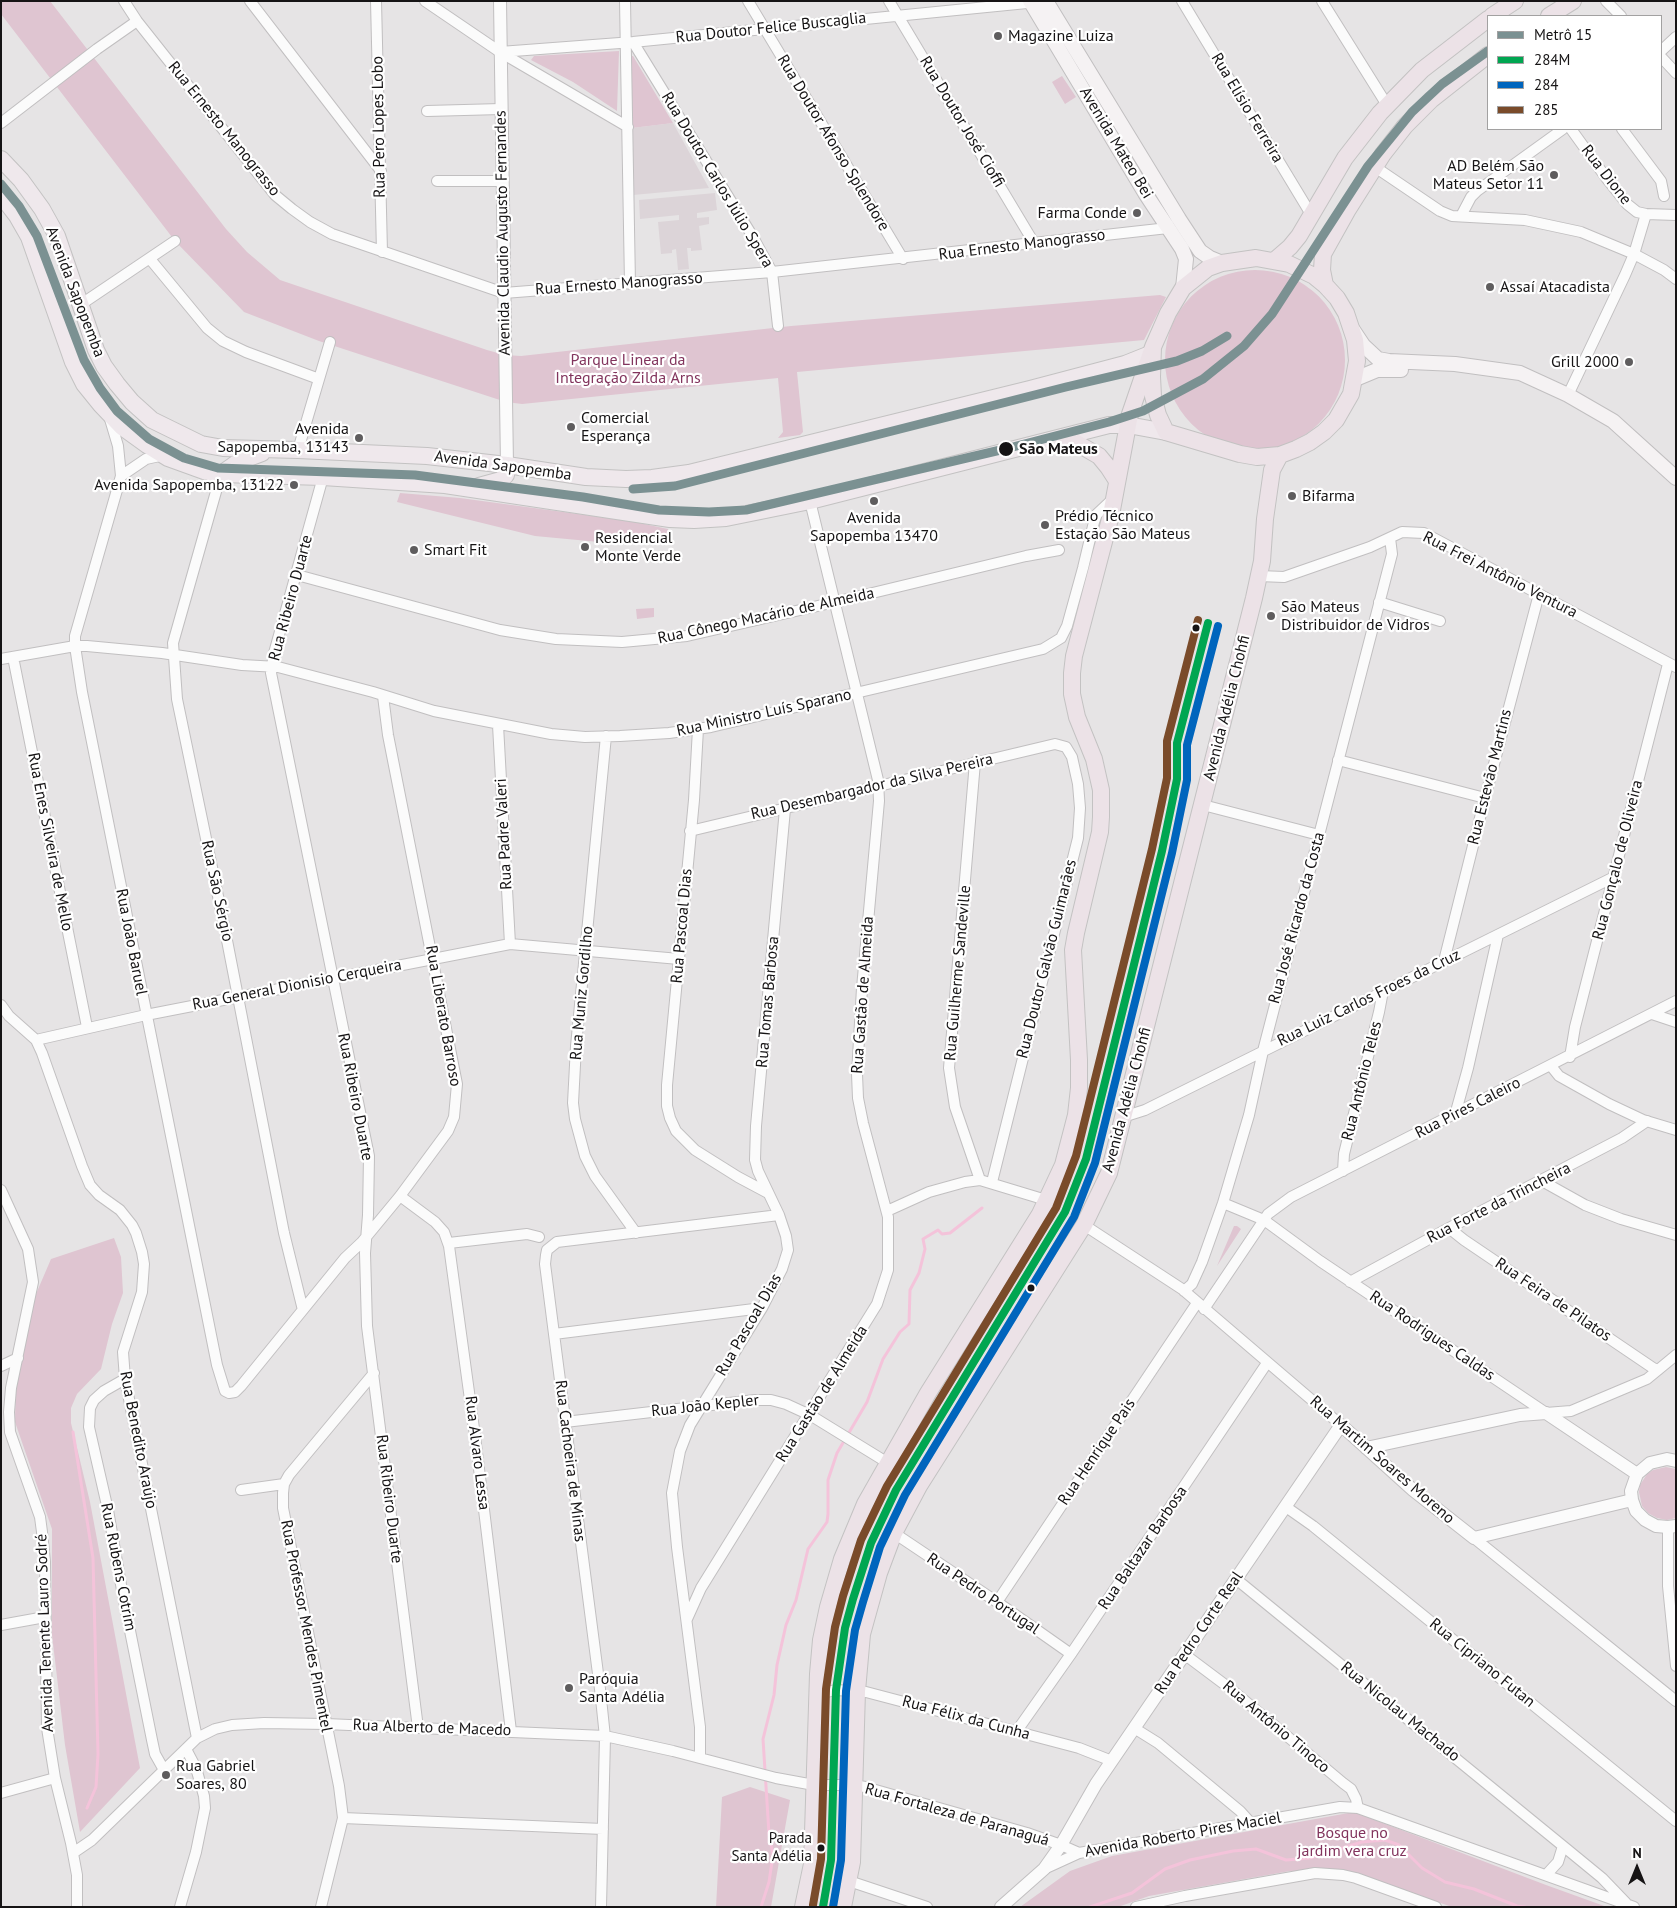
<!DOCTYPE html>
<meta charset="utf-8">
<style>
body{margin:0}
#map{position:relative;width:1677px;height:1908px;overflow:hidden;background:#e6e4e5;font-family:"PT Sans",sans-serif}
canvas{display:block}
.frame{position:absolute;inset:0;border:2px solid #161415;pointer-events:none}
.legend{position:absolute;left:1487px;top:15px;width:175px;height:115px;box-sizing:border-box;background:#fff;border:1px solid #a2a1a1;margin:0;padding:6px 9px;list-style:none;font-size:15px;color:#161415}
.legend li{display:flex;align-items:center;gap:10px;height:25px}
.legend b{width:25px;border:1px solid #a2a1a1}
.north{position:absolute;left:1612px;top:1843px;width:50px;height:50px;-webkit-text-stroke:4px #fff;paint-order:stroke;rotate:0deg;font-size:14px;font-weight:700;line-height:20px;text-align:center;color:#161415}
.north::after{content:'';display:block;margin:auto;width:18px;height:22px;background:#161415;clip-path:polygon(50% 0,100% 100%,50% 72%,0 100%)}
</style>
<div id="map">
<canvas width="1677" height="1908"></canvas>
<div class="frame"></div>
<ul class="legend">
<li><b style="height:6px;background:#7b9192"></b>Metrô 15</li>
<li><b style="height:6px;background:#00a651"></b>284M</li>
<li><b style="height:6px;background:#0065bd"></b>284</li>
<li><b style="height:6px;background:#7a4b2a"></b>285</li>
</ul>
<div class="north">N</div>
</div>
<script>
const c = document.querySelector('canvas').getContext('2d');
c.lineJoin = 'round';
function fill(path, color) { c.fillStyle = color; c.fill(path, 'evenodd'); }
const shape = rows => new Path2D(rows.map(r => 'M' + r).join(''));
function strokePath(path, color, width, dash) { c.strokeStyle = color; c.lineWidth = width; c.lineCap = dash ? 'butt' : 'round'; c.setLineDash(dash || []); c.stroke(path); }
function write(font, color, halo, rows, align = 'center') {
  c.font = font + ' "PT Sans",sans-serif'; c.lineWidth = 4.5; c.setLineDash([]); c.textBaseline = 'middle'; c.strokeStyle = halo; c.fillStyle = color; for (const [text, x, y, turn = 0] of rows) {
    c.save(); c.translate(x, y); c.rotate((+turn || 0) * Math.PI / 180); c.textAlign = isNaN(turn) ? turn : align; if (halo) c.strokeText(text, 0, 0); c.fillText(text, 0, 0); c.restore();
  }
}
fill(shape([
 [673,123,709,188,633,195,632,128],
 [715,193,717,210,697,213,697,218,709,217,709,224,699,226,702,250,691,251,691,248,687,248,689,269,678,270,676,249,672,250,672,253,661,254,658,222,679,220,679,215,640,219,639,200]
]), '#dcd4d8');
fill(shape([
 [1,1,50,1,226,229,247,252,280,280,487,350,505,355,521,356,791,326,1160,295,1166,297,1144,340,797,372,803,432,800,435,778,438,783,432,778,378,522,404,506,402,319,341,244,312,175,241,1,14],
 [619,51,617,111,573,82,531,60,534,56],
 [630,56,633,56,673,123,632,128],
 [1062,76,1076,97,1065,104,1052,82],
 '1165 360a90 90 0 1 1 180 0a90 90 0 1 1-180 0Z',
 [400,493,460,498,630,521,668,529,669,537,599,542,535,536,397,502],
 [654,608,654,617,637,619,636,609],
 [1234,1226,1237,1226,1241,1229,1217,1266],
 [114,1238,121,1257,123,1293,112,1324,101,1369,77,1394,71,1408,71,1423,90,1502,140,1768,80,1832,65,1745,52,1635,52,1529,15,1422,16,1372,30,1308,51,1259],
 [1666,1467,1676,1469,1676,1518,1667,1520,1657,1518,1648,1513,1642,1506,1639,1492,1640,1485,1647,1474,1653,1470],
 [750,1787,790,1800,771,1907,716,1907,722,1797],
 [1354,1812,1546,1885,1607,1907,1452,1907,1350,1871,1290,1871,1149,1896,1118,1907,1020,1907,1070,1871,1112,1856]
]), '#dfc5d1');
strokePath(shape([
 [73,1432,93,1558,98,1754,96,1787,87,1808],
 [761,1907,769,1882,773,1855,769,1834,763,1739,774,1695,777,1665,786,1625,796,1600,808,1549,827,1522,828,1514,828,1480,837,1453,867,1402,883,1359,900,1332,909,1324,910,1290,919,1273,925,1249,923,1239,938,1230,942,1234,950,1233,982,1208],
 [1090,1907,1132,1893,1165,1869,1190,1860,1233,1851,1256,1849,1286,1860,1310,1858,1362,1842,1385,1840,1399,1845,1422,1868,1445,1882,1474,1889,1517,1906,1525,1907]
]), '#f4c3da', 3);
const minor = shape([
 [124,1,137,21,275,195,292,209,310,222,332,234,504,293,772,272,1168,228],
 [250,1,381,171],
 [376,1,382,252],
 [425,1,500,52,628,127],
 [625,1,630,284],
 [748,1,903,259],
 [889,1,1034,243],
 [1182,1,1312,216],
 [1322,1,1387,105],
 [1606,1,1621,16],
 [633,42,753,237,772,272,778,326],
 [1661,51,1676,37],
 [500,52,633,42,1037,2],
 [1661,57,1676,73],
 [427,111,501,109],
 [1,123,97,49,137,21],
 [1571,129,1607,179,1627,204,1637,212,1646,214,1676,215],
 [1622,129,1661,181,1664,196],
 [1375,167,1440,211,1452,216,1525,220,1581,232,1634,254,1664,270,1676,279],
 [437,181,502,181],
 [1461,216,1471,197,1477,191,1563,129],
 [150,259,207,328,223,341,246,352,319,379],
 [80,305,175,241],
 [1568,395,1625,275,1634,254,1646,214],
 [110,419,118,446,121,476,75,636,75,646,82,692,217,1365,225,1391,229,1393,235,1392,241,1386,345,1258,362,1242,400,1196,448,1131,454,1117,457,1084,388,735,383,696],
 [298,450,330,342],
 [221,474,173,643,177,699,224,925,284,1233,303,1310],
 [121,476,146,459,164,455],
 [323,477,274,653,271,673,369,1156,368,1215,365,1253,367,1326,418,1728],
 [297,575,500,630,556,639,622,642,687,636,835,602,1026,556,1059,550],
 [1259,576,1284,577,1370,547,1402,532,1424,533,1676,667],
 [1379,602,1440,621],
 [13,657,87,1027],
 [1,659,75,646,87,646,162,653,242,665,278,667,373,692,434,711,551,734,585,737,620,736,669,733,711,727,1043,649,1061,638,1067,626,1083,568,1094,522,1097,514,1113,499],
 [498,725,510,944],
 [698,729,694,800,667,1085,667,1106,670,1118,676,1131,695,1150,738,1177,768,1193],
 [606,736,576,1046,573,1103,575,1119,585,1156,595,1176,636,1233],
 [1338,760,1485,798],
 [975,762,949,1068,955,1107,980,1180],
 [1203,805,1319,835],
 [690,831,1055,744,1066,747,1072,757,1078,784,1080,808,1078,838,992,1182],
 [1444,961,1485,798,1539,594],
 [1,1005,9,1016,36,1040,42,1053,82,1166,90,1185,99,1195,120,1210,132,1225,136,1233,142,1252,144,1264,142,1292,123,1352,125,1379,197,1738],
 [1652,1014,1676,1022],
 [36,1040,146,1015,510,944,679,959],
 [1570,1057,1575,1027,1668,664],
 [1551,1066,1559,1076,1609,1104,1643,1120,1676,1130],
 [1455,1115,1468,1068,1498,935],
 [1123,1117,1145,1110,1614,877],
 [1343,1171,1344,1154,1379,1012,1383,991],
 [1542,1181,1585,1205,1621,1219,1676,1235],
 [1,1190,28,1249,33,1282,11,1388,9,1412,10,1432,40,1517,42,1532,45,1562,47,1728,55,1778,71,1843,77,1875,77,1907],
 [400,1196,435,1222,444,1232,449,1246,475,1436,511,1731],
 [1223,1203,1264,1220,1320,1261,1546,1413,1571,1411,1647,1379,1676,1355],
 [887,1211,929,1192,965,1182,980,1180,1046,1200],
 [1084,1225,1182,1289,1341,1425],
 [1449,1228,1464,1240,1653,1368,1658,1370],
 [449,1243,527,1234,539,1237],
 [1350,1282,1449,1228,1622,1138,1647,1121],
 [1184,1291,1192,1284,1202,1262,1223,1203,1249,1115,1263,1051,1392,554,1390,538],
 [1204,1309,1268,1214,1291,1197,1676,1001],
 [554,1334,762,1308],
 [1,1366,18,1358],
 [125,1379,104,1391,94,1400,90,1408,89,1427,108,1510,123,1596,152,1740,155,1754,164,1770],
 [565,1422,755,1400,771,1400,786,1404,810,1415,888,1463],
 [241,1490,284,1484],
 [1286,1507,1313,1526,1676,1821],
 [1668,1527,1668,1586,1676,1666],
 [894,1533,997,1602,1071,1654],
 [1474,1538,1676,1701],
 [1236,1579,1563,1846,1602,1878,1626,1903],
 [997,1602,1197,1303],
 [687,1619,701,1588,877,1304,888,1270,888,1217,863,1123,858,1098,857,1074,862,988,879,801,878,780,810,501],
 [1,1625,45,1617],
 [1184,1654,1232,1690,1343,1783,1351,1789,1356,1799,1358,1808],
 [817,1694,836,1690,866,1692,1079,1748,1112,1761],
 [1134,1728,1158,1743,1240,1811,1250,1822],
 [1016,1732,1071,1654,1267,1363],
 [700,1758,700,1727,677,1547,672,1493,680,1451,690,1425,762,1308,782,1269,788,1250,786,1236,779,1215,758,1171,755,1160,756,1126,785,809],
 [1,1793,55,1778],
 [343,1818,603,1829],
 [73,1853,92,1840,197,1738,215,1729,232,1725,264,1723,326,1724,605,1736,673,1751,776,1778,814,1785,854,1785,865,1787,1027,1833,1061,1845,1079,1853],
 [1044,1869,1079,1853,1340,1807,1358,1808,1634,1907],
 [1546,1875,1558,1862,1563,1846],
 [849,1881,927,1907],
 [180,1907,196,1852,205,1808,204,1796,196,1768,186,1749],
 [321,1907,343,1818,339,1786,283,1508,283,1493,284,1484,289,1475,374,1373],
 [601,1907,605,1737,600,1689,554,1334,545,1264,546,1255,547,1250,557,1242,779,1215],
 [1136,1907,1185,1896,1315,1873,1343,1875,1356,1878,1436,1907]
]);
const tertiary = shape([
 [500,1,507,465],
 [1366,1448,1520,1415,1546,1413,1637,1474],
 [1676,1461,1667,1459,1650,1463,1637,1474,1631,1491,1632,1500,1636,1511,1645,1520,1656,1526,1668,1527,1676,1526],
 [1001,1907,1044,1869,1061,1845,1096,1784,1341,1425,1413,1490,1474,1538,1632,1500]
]);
const secondary = shape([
 [1030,1,1145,193,1182,249,1186,259,1183,288],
 [1046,1,1179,219,1200,251,1210,258,1222,263],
 [1353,330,1363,345,1378,359,1389,361,1455,364,1520,373,1568,395,1613,421,1676,478],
 [1353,380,1377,370,1401,370]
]);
const primary = shape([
 [1,159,21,180,42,209,57,236,96,350,104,366,117,384,132,402,152,420,201,444,223,448,298,450,427,456,507,465,586,477,626,479,652,478,689,473,1030,389,1125,364,1150,354],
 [1,195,17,216,29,237,73,362,84,384,101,405,122,427,147,445,168,458,204,471,221,474,323,477,445,485,670,519,694,520,726,518,810,501,1109,425,1128,425,1166,432],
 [221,474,238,462,262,453],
 [479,486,501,480,506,475,507,465]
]);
const trunk = shape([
 [1492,16,1515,1],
 [1549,16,1573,1],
 [1256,258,1289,264,1314,276,1325,285,1337,298,1346,313,1355,340,1357,361,1351,394,1336,420,1324,432,1310,442,1296,449,1280,455,1257,457,1240,454,1166,432,1158,415,1153,396,1152,377,1153,347,1168,313,1183,288,1208,268,1222,263,1256,258],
 [1275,260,1290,247,1299,236,1345,158,1380,113,1422,70,1488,19],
 [1325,285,1322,270,1323,254,1347,211,1383,154,1405,126,1431,100,1488,55],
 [1066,437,1099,456,1108,467,1117,481],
 [803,1907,812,1864,818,1674,821,1640,828,1607,842,1559,865,1504,928,1393,1040,1214,1063,1165,1076,1115,1079,1088,1079,1060,1073,950,1076,933,1100,832,1101,817,1101,790,1094,759,1077,717,1072,694,1072,673,1074,656,1111,515,1130,414,1153,347],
 [843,1907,852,1862,857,1691,862,1634,879,1573,894,1533,919,1486,1084,1225,1109,1173,1254,598,1262,561,1265,519,1272,470,1280,455]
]);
strokePath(minor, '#c1bfc0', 12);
strokePath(tertiary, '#c1bfc0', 14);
strokePath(secondary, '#c1bfc0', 16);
strokePath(primary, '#c3c2c2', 18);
strokePath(trunk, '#c3c2c2', 18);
strokePath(minor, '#fbfbfb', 10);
strokePath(tertiary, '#fbfbfb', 12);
strokePath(secondary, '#f5f2f3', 14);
strokePath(primary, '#efe8ec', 16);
strokePath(trunk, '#ece2e7', 16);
strokePath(shape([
 [823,1907,831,1860,836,1690,845,1628,853,1599,871,1543,896,1490,1065,1212,1086,1159,1162,851,1177,779,1177,743,1208,623]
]), '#00a651', 8);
strokePath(shape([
 [833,1907,841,1860,846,1691,855,1630,863,1602,880,1547,905,1495,1074,1217,1095,1163,1172,853,1187,780,1187,745,1218,626]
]), '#0065bd', 8);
strokePath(shape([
 [813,1905,821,1859,826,1689,835,1627,843,1596,861,1540,887,1486,1056,1208,1076,1156,1152,849,1167,778,1167,741,1198,620]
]), '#7a4b2a', 8);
strokePath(shape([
 [1,184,19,206,37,236,84,360,100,388,117,411,149,439,184,458,218,468,415,475,583,497,659,510,709,512,746,510,1009,448,1109,422,1143,411,1203,379,1244,346,1272,314,1368,166,1412,112,1442,84,1488,51],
 [633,489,675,486,1066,387,1177,361,1202,351,1227,336]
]), '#7b9192', 9);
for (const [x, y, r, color] of [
 [998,36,5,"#5f5d5e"],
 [1554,175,5,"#5f5d5e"],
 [1137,213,5,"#5f5d5e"],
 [1490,287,5,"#5f5d5e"],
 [1629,362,5,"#5f5d5e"],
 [571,427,5,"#5f5d5e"],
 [359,438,5,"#5f5d5e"],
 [1006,449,8,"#161415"],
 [294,485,5,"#5f5d5e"],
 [1292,496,5,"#5f5d5e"],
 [874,501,5,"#5f5d5e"],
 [1045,525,5,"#5f5d5e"],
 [585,547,5,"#5f5d5e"],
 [414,550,5,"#5f5d5e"],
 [1271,616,5,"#5f5d5e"],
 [1196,628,4.5,"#161415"],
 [1031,1288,4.5,"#161415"],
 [569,1688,5,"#5f5d5e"],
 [166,1775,5,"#5f5d5e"],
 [821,1848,4.5,"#161415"]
]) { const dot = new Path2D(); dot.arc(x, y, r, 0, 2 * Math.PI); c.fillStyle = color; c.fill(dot); strokePath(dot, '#fff', 2); }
write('15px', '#161415', '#fff', [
 ["Parada",812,1839],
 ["Santa Adélia",812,1857]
], 'right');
write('16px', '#161415', '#fff', [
 ["Rua Doutor Felice Buscaglia",771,28,-6],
 ["Rua Elísio Ferreira",1247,108,59],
 ["Rua Doutor José Cioffi",962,122,59],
 ["Rua Pero Lopes Lobo",379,127,-91],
 ["Rua Ernesto Manograsso",224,129,51],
 ["Rua Doutor Afonso Splendore",833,143,59],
 ["Avenida Mateo Bei",1116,143,59],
 ["Rua Dione",1606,175,52],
 ["Rua Doutor Carlos Júlio Spera",717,180,59],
 ["Avenida Claudio Augusto Fernandes",503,233,-91],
 ["Rua Ernesto Manograsso",1022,245,-7],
 ["Rua Ernesto Manograsso",619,284,-4],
 ["Avenida Sapopemba",75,292,69],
 ["Avenida Sapopemba",503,466,8],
 ["Rua Frei Antônio Ventura",1500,575,27],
 ["Rua Ribeiro Duarte",291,598,-75],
 ["Rua Cônego Macário de Almeida",766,616,-12],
 ["Avenida Adélia Chohfi",1227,708,-76],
 ["Rua Ministro Luís Sparano",764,713,-12],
 ["Rua Estevão Martins",1490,777,-76],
 ["Rua Desembargador da Silva Pereira",872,787,-13],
 ["Rua Padre Valeri",504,834,-93],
 ["Rua Enes Silveira de Mello",50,842,79],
 ["Rua Gonçalo de Oliveira",1618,860,-76],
 ["Rua São Sérgio",217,891,78],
 ["Rua José Ricardo da Costa",1297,918,-75],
 ["Rua Pascoal Dias",682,926,-85],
 ["Rua João Baruel",131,942,79],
 ["Rua Doutor Galvão Guimarães",1047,959,-76],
 ["Rua Guilherme Sandeville",958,973,-85],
 ["Rua General Dionisio Cerqueira",297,985,-11],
 ["Rua Muniz Gordilho",582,993,-85],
 ["Rua Gastão de Almeida",863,995,-86],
 ["Rua Luiz Carlos Froes da Cruz",1369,998,-26],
 ["Rua Tomas Barbosa",768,1002,-85],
 ["Rua Liberato Barroso",443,1016,80],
 ["Rua Antônio Teles",1362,1081,-76],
 ["Rua Ribeiro Duarte",355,1097,79],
 ["Avenida Adélia Chohfi",1127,1100,-75],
 ["Rua Pires Caleiro",1468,1108,-27],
 ["Rua Forte da Trincheira",1499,1203,-27],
 ["Rua Feira de Pilatos",1553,1300,34],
 ["Rua Pascoal Dias",749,1325,-60],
 ["Rua Rodrigues Caldas",1432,1336,34],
 ["Rua Gastão de Almeida",822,1394,-58],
 ["Rua João Kepler",705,1406,-6],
 ["Rua Benedito Araújo",138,1440,79],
 ["Rua Henrique Pais",1097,1452,-56],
 ["Rua Alvaro Lessa",477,1453,83],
 ["Rua Martim Soares Moreno",1382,1460,41],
 ["Rua Cachoeira de Minas",570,1461,83],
 ["Rua Ribeiro Duarte",389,1499,83],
 ["Rua Baltazar Barbosa",1143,1548,-56],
 ["Rua Rubens Cotrim",118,1567,79],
 ["Rua Pedro Portugal",983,1594,34],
 ["Rua Professor Mendes Pimentel",306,1626,79],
 ["Avenida Tenente Lauro Sodré",45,1633,-92],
 ["Rua Pedro Corte Real",1199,1633,-56],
 ["Rua Cipriano Futan",1482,1663,39],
 ["Rua Nicolau Machado",1400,1712,39],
 ["Rua Félix da Cunha",966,1718,15],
 ["Rua Antônio Tinoco",1276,1727,40],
 ["Rua Alberto de Macedo",432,1728,2],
 ["Rua Fortaleza de Paranaguá",957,1815,16],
 ["Avenida Roberto Pires Maciel",1183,1835,-10]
]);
write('16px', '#161415', '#fff', [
 ["Magazine Luiza",1008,36],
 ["AD Belém São",1544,166,"right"],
 ["Mateus Setor 11",1544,184,"right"],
 ["Farma Conde",1127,213,"right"],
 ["Assaí Atacadista",1500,287],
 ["Grill 2000",1619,362,"right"],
 ["Comercial",581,418],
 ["Esperança",581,436],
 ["Avenida",349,429,"right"],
 ["Sapopemba, 13143",349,447,"right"],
 ["Avenida Sapopemba, 13122",284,485,"right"],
 ["Bifarma",1302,496],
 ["Prédio Técnico",1055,516],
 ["Estação São Mateus",1055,534],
 ["Avenida",874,518,"center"],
 ["Sapopemba 13470",874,536,"center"],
 ["Residencial",595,538],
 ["Monte Verde",595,556],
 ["Smart Fit",424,550],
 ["São Mateus",1281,607],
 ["Distribuidor de Vidros",1281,625],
 ["Paróquia",579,1679],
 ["Santa Adélia",579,1697],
 ["Rua Gabriel",176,1766],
 ["Soares, 80",176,1784]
], 'left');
write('16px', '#82345d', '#fff', [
 ["Parque Linear da",628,360],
 ["Integração Zilda Arns",628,378],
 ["Bosque no",1352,1833],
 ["jardim vera cruz",1352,1851]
]);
write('bold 16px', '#161415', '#fff', [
 ["São Mateus",1019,449]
], 'left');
</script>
